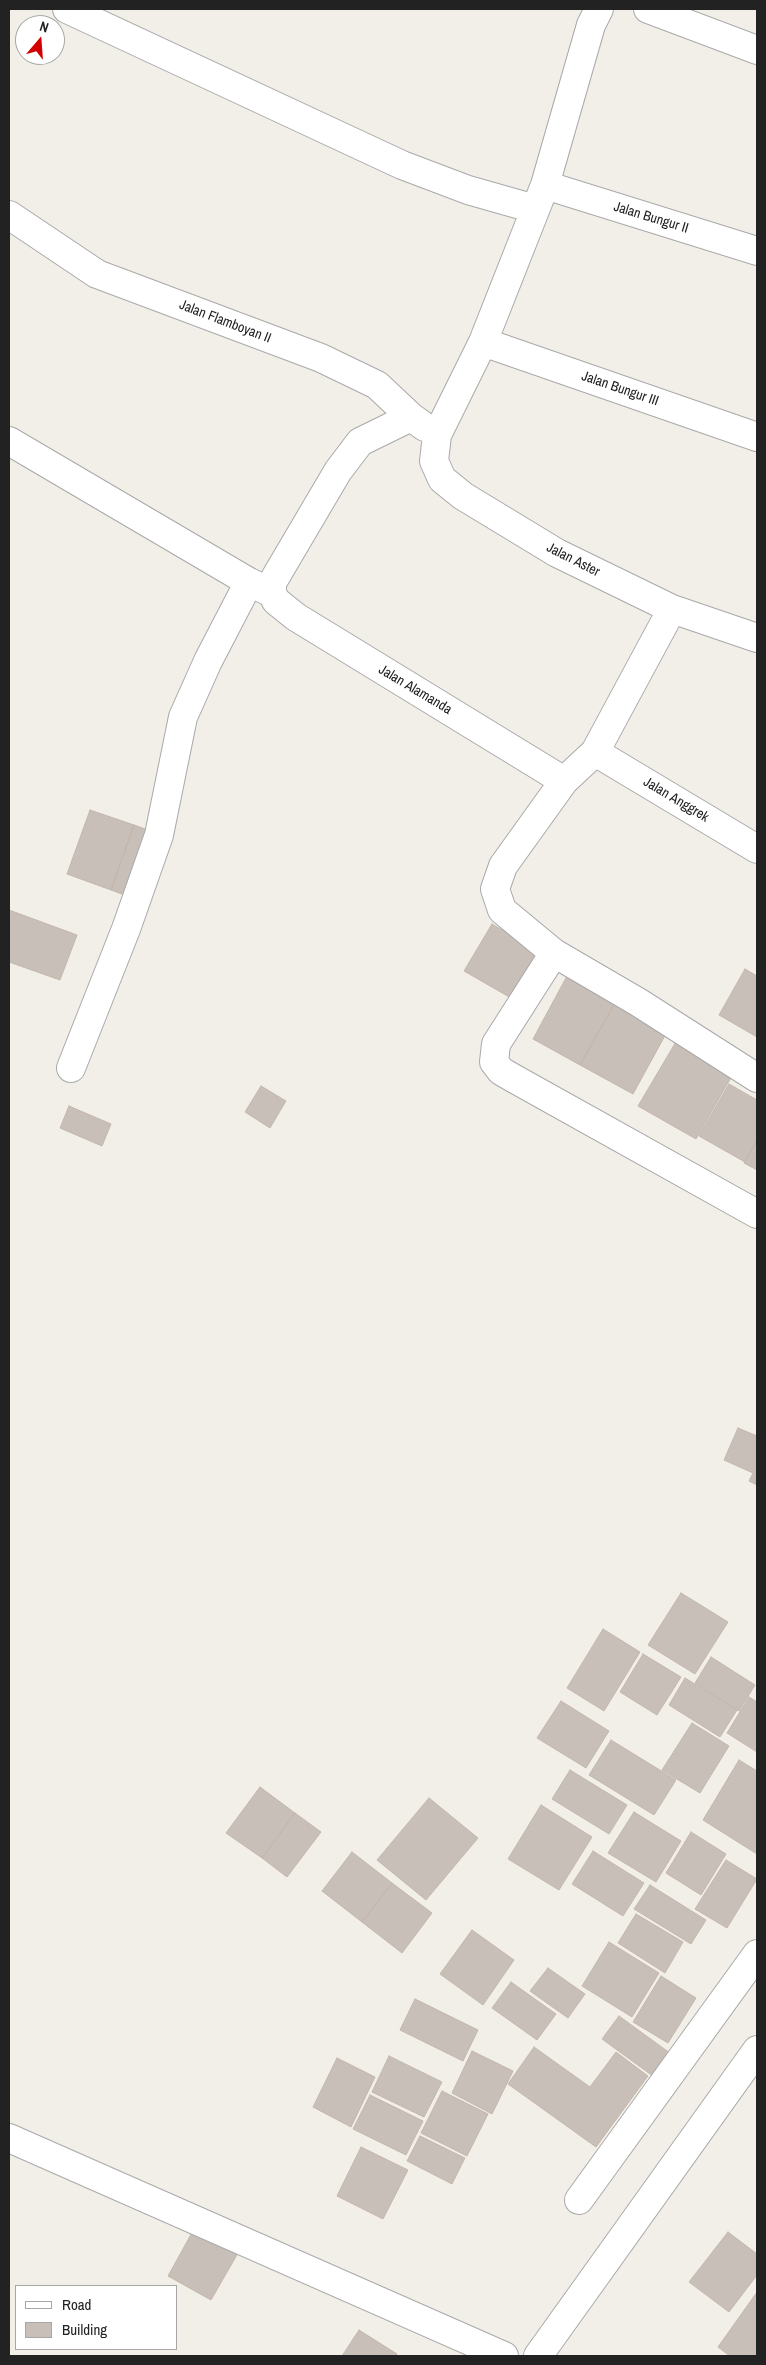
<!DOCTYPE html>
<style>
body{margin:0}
#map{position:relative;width:766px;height:2365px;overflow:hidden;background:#f2efe9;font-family:"Archivo Narrow",sans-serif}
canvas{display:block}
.frame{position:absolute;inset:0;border:10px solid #222;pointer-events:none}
.legend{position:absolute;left:15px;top:2285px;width:162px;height:65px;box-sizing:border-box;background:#fff;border:1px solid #a7a7a7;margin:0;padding:6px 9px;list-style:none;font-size:15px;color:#222}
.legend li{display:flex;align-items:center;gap:10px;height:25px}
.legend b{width:25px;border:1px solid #a7a7a7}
.north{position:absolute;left:15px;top:15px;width:50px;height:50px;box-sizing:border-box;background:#fff;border:1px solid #a7a7a7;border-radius:50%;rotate:18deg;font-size:14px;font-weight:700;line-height:20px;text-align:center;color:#222}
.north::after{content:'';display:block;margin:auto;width:18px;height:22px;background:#d40000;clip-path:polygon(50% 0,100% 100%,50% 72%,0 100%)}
</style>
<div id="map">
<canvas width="766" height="2365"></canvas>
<div class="frame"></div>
<ul class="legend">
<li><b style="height:6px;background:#fff"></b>Road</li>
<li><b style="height:14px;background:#c7bfb8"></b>Building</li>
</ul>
<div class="north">N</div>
</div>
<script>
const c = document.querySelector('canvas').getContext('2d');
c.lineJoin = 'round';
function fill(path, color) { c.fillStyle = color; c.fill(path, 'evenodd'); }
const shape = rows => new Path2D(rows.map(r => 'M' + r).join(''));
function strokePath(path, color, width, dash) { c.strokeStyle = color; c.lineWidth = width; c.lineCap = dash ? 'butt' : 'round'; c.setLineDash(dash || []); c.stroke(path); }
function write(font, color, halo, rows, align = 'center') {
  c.font = font + ' "Archivo Narrow",sans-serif'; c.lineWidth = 5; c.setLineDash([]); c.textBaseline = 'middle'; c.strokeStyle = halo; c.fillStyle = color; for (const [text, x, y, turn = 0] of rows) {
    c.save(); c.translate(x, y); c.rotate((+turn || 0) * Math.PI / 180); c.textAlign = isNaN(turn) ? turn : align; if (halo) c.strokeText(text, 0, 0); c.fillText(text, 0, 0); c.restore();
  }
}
const building = shape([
 [90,810,134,825,111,890,67,874,90,810],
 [134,825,156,833,133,898,111,890,134,825],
 [9,910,77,935,60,980,9,962,9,910],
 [492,924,539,952,511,998,464,971,492,924],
 [745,969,757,976,757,1037,719,1015,745,969],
 [567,976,615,1003,580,1065,533,1039,567,976],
 [615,1003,667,1032,633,1094,580,1065,615,1003],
 [680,1035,737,1067,696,1139,638,1106,680,1035],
 [729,1084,757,1100,757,1140,745,1162,699,1136,729,1084],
 [261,1086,286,1101,270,1128,245,1112,261,1086],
 [69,1106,111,1124,102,1146,60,1128,69,1106],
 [757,1141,757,1170,744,1163,757,1141],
 [738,1428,757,1436,757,1485,749,1481,753,1473,724,1460,738,1428],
 [681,1593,728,1622,695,1674,648,1645,681,1593],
 [603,1629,640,1652,604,1711,567,1688,603,1629],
 [643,1654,681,1677,657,1715,620,1692,643,1654],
 [711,1657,755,1685,739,1711,695,1683,711,1657],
 [685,1678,737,1710,720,1737,669,1705,685,1678],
 [749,1697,757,1702,757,1752,727,1733,749,1697],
 [561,1701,609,1731,586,1768,537,1738,561,1701],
 [692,1723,729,1746,700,1793,662,1770,692,1723],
 [611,1740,676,1780,654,1815,589,1775,611,1740],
 [739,1760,757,1771,757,1854,703,1820,739,1760],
 [570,1770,627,1805,609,1834,552,1799,570,1770],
 [260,1787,295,1813,262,1858,226,1833,260,1787],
 [429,1798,478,1838,426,1900,377,1860,429,1798],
 [541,1805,592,1837,559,1890,508,1859,541,1805],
 [634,1812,681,1841,656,1882,608,1853,634,1812],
 [295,1813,321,1832,287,1877,262,1858,295,1813],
 [691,1832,726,1854,701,1895,666,1873,691,1832],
 [593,1851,644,1883,623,1916,572,1884,593,1851],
 [352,1852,392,1883,362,1922,322,1891,352,1852],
 [726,1860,757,1879,727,1928,695,1909,726,1860],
 [392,1883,432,1913,402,1953,362,1922,392,1883],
 [650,1885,706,1920,691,1944,634,1909,650,1885],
 [636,1914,683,1942,665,1973,618,1943,636,1914],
 [472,1930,514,1960,483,2005,440,1974,472,1930],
 [609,1942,659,1973,632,2017,582,1986,609,1942],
 [548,1968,585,1994,568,2018,530,1991,548,1968],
 [661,1976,696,1998,668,2043,633,2022,661,1976],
 [511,1982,556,2014,537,2040,492,2008,511,1982],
 [415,1999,478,2030,463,2061,400,2030,415,1999],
 [619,2016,674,2056,657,2079,602,2039,619,2016],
 [534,2047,590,2087,616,2052,648,2076,596,2147,508,2084,534,2047],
 [472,2051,513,2071,492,2114,452,2093,472,2051],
 [389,2056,442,2082,424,2117,372,2092,389,2056],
 [337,2058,375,2077,351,2127,313,2107,337,2058],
 [442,2091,488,2114,467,2156,421,2133,442,2091],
 [370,2095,423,2121,406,2155,353,2129,370,2095],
 [420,2136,465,2158,452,2184,407,2161,420,2136],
 [361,2147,408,2170,383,2219,337,2196,361,2147],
 [194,2229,238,2253,211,2300,168,2276,194,2229],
 [728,2232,757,2254,757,2275,729,2312,689,2282,728,2232],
 [757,2292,757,2356,730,2356,718,2347,757,2292],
 [359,2330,397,2354,396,2356,342,2356,359,2330]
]);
fill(building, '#c7bfb8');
strokePath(building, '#c4b6ab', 1);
const minor = shape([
 [67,9,402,165,468,190,535,209],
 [599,9,591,25,545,185,483,342,437,435,434,461,442,479,463,496,557,553,672,609,757,638],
 [648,9,757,50],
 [545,185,757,251],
 [9,215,97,274,321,358,377,385,411,417,425,427],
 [483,342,757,437],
 [9,441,249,582,272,593,272,583,338,471,360,442,411,417],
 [272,593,276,601,296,617,564,781],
 [672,609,595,752,564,781,503,866,495,889,502,910,554,953,638,1002,757,1078],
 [595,752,757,849],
 [554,953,496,1044,494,1062,501,1071,513,1078,757,1214],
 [71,1068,126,929,159,835,183,717,208,661,249,582],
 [9,2138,504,2356],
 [579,2200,757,1954],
 [538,2356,757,2050]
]);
strokePath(minor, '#a9a9a9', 30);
strokePath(minor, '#fff', 28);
write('14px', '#222', '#fff', [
 ["Jalan Bungur II",651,218,17],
 ["Jalan Flamboyan II",225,322,21],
 ["Jalan Bungur III",620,389,19],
 ["Jalan Aster",573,560,27],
 ["Jalan Alamanda",415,690,31],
 ["Jalan Anggrek",676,800,31]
]);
</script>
